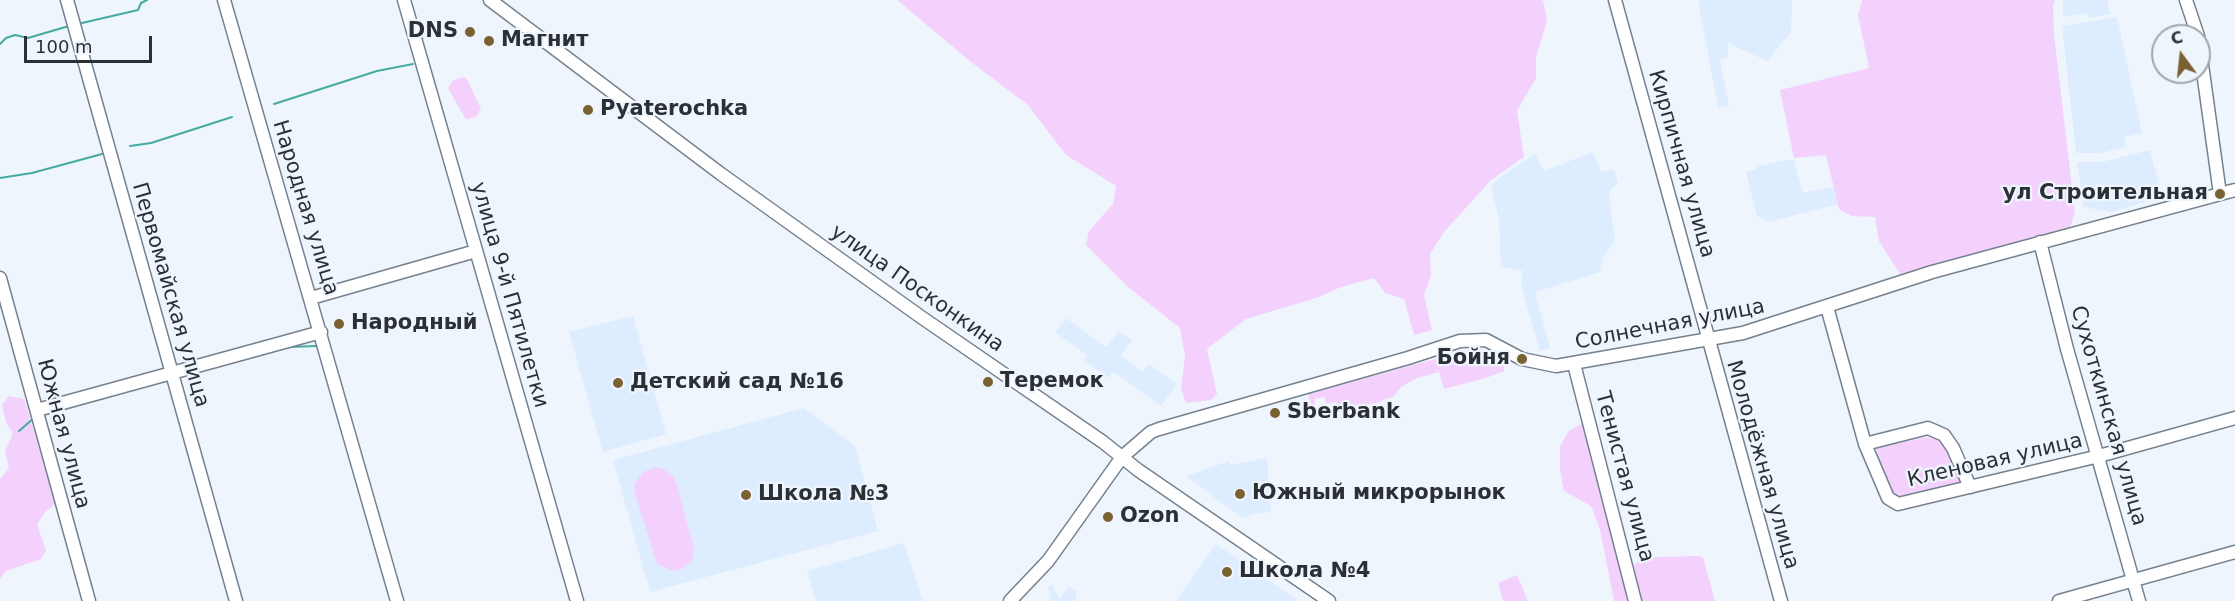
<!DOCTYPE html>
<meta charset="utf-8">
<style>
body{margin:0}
#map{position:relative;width:2235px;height:601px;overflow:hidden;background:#eff5fc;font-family:"DejaVu Sans",sans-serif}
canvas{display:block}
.north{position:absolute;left:2151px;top:24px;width:60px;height:60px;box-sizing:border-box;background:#eff5fc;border:2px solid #a1a6ad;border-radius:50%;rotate:345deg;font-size:16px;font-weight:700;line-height:24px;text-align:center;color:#2b3037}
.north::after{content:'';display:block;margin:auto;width:21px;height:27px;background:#796131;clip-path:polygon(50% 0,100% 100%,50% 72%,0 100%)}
.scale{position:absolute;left:24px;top:36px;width:128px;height:27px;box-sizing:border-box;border:3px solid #2b3037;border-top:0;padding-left:8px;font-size:18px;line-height:21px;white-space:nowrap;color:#2b3037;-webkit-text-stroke:4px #eff5fc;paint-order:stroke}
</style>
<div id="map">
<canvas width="2235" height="601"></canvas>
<div class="north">С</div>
<div class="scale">100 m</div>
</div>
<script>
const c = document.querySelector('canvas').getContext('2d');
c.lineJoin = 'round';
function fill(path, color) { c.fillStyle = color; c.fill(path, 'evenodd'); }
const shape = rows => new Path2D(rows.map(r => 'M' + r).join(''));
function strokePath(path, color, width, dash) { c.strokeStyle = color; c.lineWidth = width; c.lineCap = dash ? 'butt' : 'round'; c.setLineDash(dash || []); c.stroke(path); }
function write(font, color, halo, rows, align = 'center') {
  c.font = font + ' "DejaVu Sans",sans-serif'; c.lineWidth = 4.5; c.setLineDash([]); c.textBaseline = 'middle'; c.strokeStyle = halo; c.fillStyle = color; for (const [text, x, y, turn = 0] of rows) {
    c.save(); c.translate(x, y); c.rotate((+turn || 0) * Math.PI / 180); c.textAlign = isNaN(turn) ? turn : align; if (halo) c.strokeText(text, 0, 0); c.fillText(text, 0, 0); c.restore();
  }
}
fill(shape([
 [1698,0,1792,0,1791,32,1767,61,1728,43,1728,57,1720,60,1729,106,1718,108],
 [2063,0,2107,0,2110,14,2090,18,2088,13,2063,17],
 [2117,17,2142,133,2125,137,2125,147,2101,153,2076,153,2062,26],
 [2150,150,2162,197,2111,212,2084,207,2077,162,2102,162],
 [1593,152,1601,172,1614,169,1618,183,1609,192,1615,241,1603,257,1600,272,1535,292,1550,348,1540,351,1521,286,1523,271,1501,266,1499,220,1491,187,1500,177,1535,154,1544,171],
 [1786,160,1794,160,1803,193,1834,187,1838,204,1769,222,1757,216,1746,172,1756,169,1758,166],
 [633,316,666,434,603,452,569,332],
 [1066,318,1106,347,1119,331,1132,340,1121,356,1143,372,1149,364,1177,384,1161,406,1114,372,1109,378,1084,360,1087,355,1055,332],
 [804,408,855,446,878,531,650,592,613,460],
 [1267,458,1271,512,1256,513,1242,518,1186,476,1229,461,1231,465],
 [904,543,923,601,816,601,807,571],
 [1216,544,1299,601,1176,601],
 [1052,585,1060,599,1069,586,1077,591,1075,601,1051,601,1048,586]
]), '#ddedff');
fill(shape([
 [897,0,1543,0,1547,21,1536,57,1536,78,1517,111,1524,157,1490,181,1444,232,1430,254,1431,276,1424,295,1432,330,1414,335,1404,299,1385,293,1374,278,1341,287,1316,298,1246,319,1207,349,1217,394,1211,400,1186,403,1181,389,1185,356,1180,328,1128,287,1086,245,1089,231,1113,204,1116,186,1066,155,1028,105,971,62],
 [1862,0,2055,0,2053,6,2054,34,2075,213,2070,227,1900,274,1879,241,1875,217,1852,216,1839,209,1826,155,1794,158,1780,90,1869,68,1858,15],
 [463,77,467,79,481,109,477,116,466,120,448,88,452,81],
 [1492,349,1500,353,1505,363,1504,371,1486,378,1444,389,1439,372,1417,378,1401,387,1394,396,1376,403,1343,409,1336,402,1327,404,1324,397,1315,399,1315,411,1311,408,1308,394,1464,351],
 [9,396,24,399,57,502,45,512,37,525,46,550,41,559,6,571,0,579,0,479,9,468,5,451,13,433,6,423,2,405],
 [1583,423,1586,426,1630,601,1614,601,1600,529,1591,506,1564,491,1560,470,1560,446,1569,431],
 [1929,437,1942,441,1961,482,1958,487,1899,500,1888,490,1876,447],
 [656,467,664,469,675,479,694,547,692,560,682,569,673,571,657,564,634,490,635,483,643,472],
 [1697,556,1703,557,1715,601,1635,601,1627,570,1638,562,1656,557],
 [1517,575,1528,601,1503,601,1498,583]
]), '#f4d1fd');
strokePath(shape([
 [82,23,138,10,141,3,147,0],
 [0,44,6,38,15,35,28,38,69,26],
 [274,104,377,71,413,64],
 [130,146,151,143,232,117],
 [0,178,32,173,102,154],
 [289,347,316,346],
 [43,415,104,398],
 [19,431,34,418]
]), '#46ab9f', 2);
const minor = shape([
 [67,0,236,601],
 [224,0,397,601],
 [404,0,577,601],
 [490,0,721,174,921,317,1103,442,1138,470,1329,601],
 [1615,0,1781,601],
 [2186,0,2198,36],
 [2199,43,2220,194],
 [2040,242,2067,349,2139,601],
 [0,278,89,601],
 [311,298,476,251],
 [1827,307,1865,444,1888,498,1898,504,2099,456,2235,418],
 [1574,364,1635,601],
 [37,410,321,332],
 [1865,444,1928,428,1944,435,1953,448,1970,487],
 [1010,601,1048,561,1122,457,1151,432,1159,429,1408,358,1460,341,1486,340,1522,359,1556,366,1743,333,1932,272,2235,190],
 [2059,601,2235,552]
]);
strokePath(minor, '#74818f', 15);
strokePath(minor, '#fff', 12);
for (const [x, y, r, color] of [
 [470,32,6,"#796131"],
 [489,41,6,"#796131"],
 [588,110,6,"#796131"],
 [2220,194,6,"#796131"],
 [339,324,6,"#796131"],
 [1522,359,6,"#796131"],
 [988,382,6,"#796131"],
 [618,383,6,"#796131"],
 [1275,413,6,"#796131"],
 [1240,494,6,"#796131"],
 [746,495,6,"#796131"],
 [1108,517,6,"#796131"],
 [1227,572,6,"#796131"]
]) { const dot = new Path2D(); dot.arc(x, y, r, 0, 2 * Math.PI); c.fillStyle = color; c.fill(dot); strokePath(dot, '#eff5fc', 2); }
write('bold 21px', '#2b3037', '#eff5fc', [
 ["DNS",458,32,"right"],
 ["Магнит",501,41],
 ["Pyaterochka",600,110],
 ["ул Строительная",2208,194,"right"],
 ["Народный",351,324],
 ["Бойня",1510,359,"right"],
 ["Теремок",1000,382],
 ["Детский сад №16",630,383],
 ["Sberbank",1287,413],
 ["Южный микрорынок",1252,494],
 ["Школа №3",758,495],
 ["Ozon",1120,517],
 ["Школа №4",1239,572]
], 'left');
write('21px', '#2b3037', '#eff5fc', [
 ["Кирпичная улица",1681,164,74],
 ["Народная улица",305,208,73],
 ["улица Посконкина",917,289,35],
 ["Первомайская улица",170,295,74],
 ["улица 9-й Пятилетки",509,295,74],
 ["Солнечная улица",1670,325,-11],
 ["Сухоткинская улица",2108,416,74],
 ["Южная улица",63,434,75],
 ["Кленовая улица",1995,461,-13],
 ["Молодёжная улица",1762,465,74],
 ["Тенистая улица",1624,477,75]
]);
</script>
